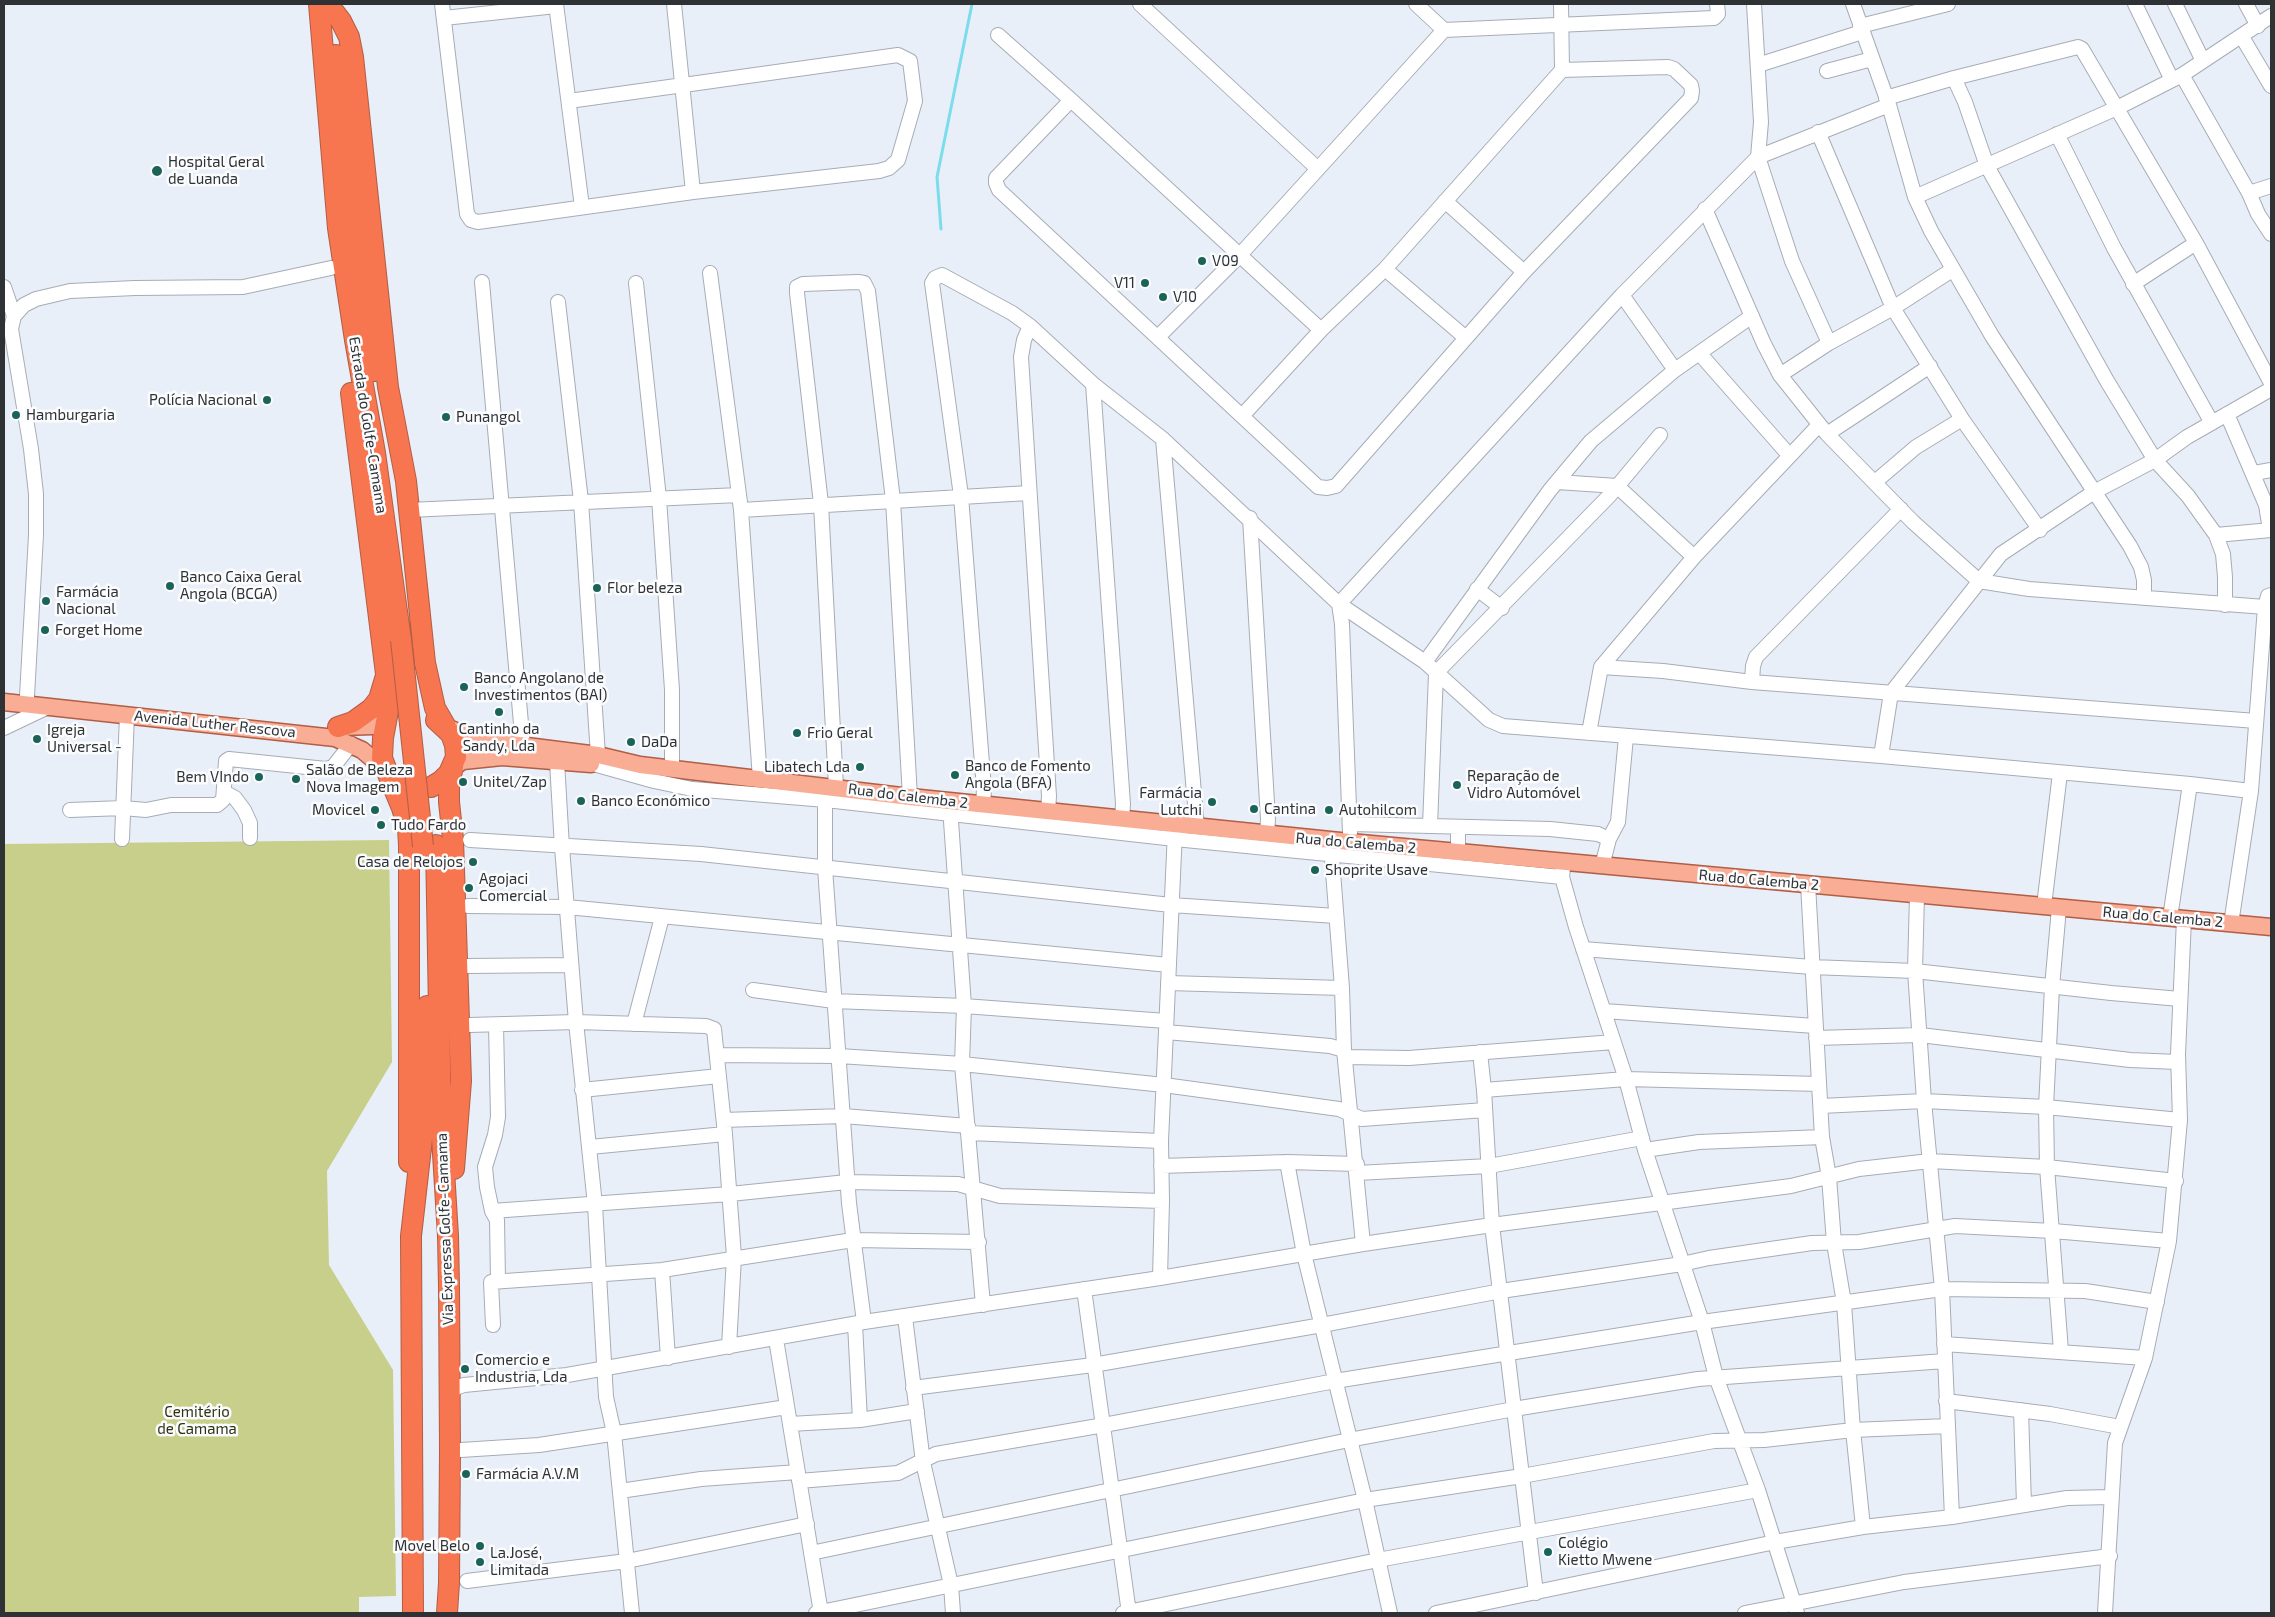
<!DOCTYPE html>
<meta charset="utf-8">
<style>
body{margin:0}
#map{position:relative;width:2275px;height:1617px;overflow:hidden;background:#e9eff8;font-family:"Exo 2",sans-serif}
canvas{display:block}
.frame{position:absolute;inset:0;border:5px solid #2f3235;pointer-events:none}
</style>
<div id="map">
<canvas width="2275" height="1617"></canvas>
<div class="frame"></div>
</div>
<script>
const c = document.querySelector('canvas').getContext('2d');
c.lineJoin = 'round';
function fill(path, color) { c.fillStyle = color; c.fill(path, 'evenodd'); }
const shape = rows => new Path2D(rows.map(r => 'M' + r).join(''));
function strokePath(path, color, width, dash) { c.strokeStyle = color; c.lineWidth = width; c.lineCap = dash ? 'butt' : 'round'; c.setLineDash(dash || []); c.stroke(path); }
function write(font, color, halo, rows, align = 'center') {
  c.font = font + ' "Exo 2",sans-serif'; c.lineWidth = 5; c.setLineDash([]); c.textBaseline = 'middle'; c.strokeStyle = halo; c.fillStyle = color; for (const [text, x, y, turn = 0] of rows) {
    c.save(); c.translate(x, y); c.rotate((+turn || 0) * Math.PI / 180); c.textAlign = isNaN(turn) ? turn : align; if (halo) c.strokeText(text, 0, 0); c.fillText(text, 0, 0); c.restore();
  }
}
fill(shape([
 [389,840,392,1062,327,1171,329,1265,393,1370,396,1596,359,1597,359,1613,4,1613,4,844]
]), '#c7cf8a');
strokePath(shape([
 [941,229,937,177,972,4]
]), '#7bdcec', 3);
const minor = shape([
 [442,4,467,214,471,220,478,222,693,192,879,171,889,168,898,160,915,101,910,61,898,55,569,101],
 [556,4,582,207],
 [674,4,693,192],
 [1140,4,1318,169],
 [1416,4,1444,30,1714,18,1718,14,1717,4],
 [1853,4,1889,105,1915,197,1931,231,1992,336,2130,546,2141,567,2144,580,2144,598],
 [2135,4,2172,80],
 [2175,4,2203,61],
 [2246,4,2258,26],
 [444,18,556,6],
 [1860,26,1948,4],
 [998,35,1071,100,1321,330],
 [2242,37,2271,86],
 [1758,65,1862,32],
 [1827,71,1872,59],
 [2182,75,2249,193,2258,214,2271,234],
 [1954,78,1965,102,1987,166,2107,381,2155,460,2188,496,2216,535,2223,554,2225,577,2225,605],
 [1886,98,1954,78,2078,47,2082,49,2196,243,2271,383],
 [1071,100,996,178,996,183,999,190,1318,487,1327,488,1336,486,1524,272,1691,98,1692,91,1691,85,1674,69,1668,67,1562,70],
 [1818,132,1893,308,1962,419,2040,530],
 [2057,134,2114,248,2212,423],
 [2249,193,2271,186],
 [1915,197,2117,108,2182,75,2271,16],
 [1445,201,1524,272],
 [1705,209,1764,344,1780,375,1827,434,1913,522,1979,581,2029,589,2265,607],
 [1385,269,1466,338],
 [710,273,741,510,760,779],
 [482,282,523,746],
 [636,283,659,498,672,690,672,769],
 [2133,284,2196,243],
 [4,287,14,316],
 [1622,295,1675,370],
 [558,302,581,501,598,755],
 [1030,326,1024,340,1021,357,1049,796,1048,812],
 [1158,337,1239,256,1444,30],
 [1829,343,1792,261,1758,157,1889,105],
 [1700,354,1789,455],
 [1780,375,1829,343,1893,308,1952,270],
 [1093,384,1123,804,1122,819],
 [2227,414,2266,505,2270,530],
 [1242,416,1321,330,1385,269,1562,70,1561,4],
 [1827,434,1930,366],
 [1163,439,1197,827],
 [2254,473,2271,470],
 [1557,482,1617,486,1694,557],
 [1875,482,1916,447,1962,419],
 [409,510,739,495],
 [741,510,1029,493],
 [1250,518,1268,819,1267,834],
 [2216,535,2271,530],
 [1477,589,1502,608],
 [1339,604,1622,295,1758,157,1761,122,1754,4],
 [1339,604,1342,624,1350,833],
 [1425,662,1550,490,1591,441,1675,370,1752,316],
 [1601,667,1663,671,1752,682,2256,721],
 [1752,682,1753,666,1756,657,1901,509],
 [27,696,36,535,36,494,31,449,11,329,14,316,24,305,36,299,70,291,135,288,243,287,331,268],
 [4,728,48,707],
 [1589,733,1601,667,1694,557,1819,425],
 [1881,756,1891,693,2001,554,2094,492,2155,460,2187,437,2271,389],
 [557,762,562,847,576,1022,595,1205,606,1397,614,1433,632,1613],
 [597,765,654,781,692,789,826,800,1175,839,1562,877],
 [836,787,821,504,797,293,797,287,803,284,858,282,864,283,868,291,893,500,910,797],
 [224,792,235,798,244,810,250,823,250,838],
 [825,792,825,868,849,1203,864,1322],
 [983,805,984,789,961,496,932,283,935,278,942,275,1012,313,1030,326,1093,384,1163,439,1339,604,1425,662,1489,720,1503,726,1881,756,2190,784,2251,791],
 [950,807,964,1006,962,1064,983,1305],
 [70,810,123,808,146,810,171,805,217,805,223,800,226,761,229,759,326,769,333,767,351,744],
 [1351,824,1550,829,1598,834,1609,839],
 [1430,826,1436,673,1610,495,1660,435],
 [122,839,127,715],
 [470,840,701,854,1171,905,1336,916],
 [1331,846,1342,988,1344,1050,1363,1244],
 [1458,853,1458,828],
 [1602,866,1609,839,1618,822,1626,737],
 [1563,868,1562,877,1576,927,1626,1079,1645,1150,1702,1322,1716,1377,1758,1490,1797,1613],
 [1808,884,1822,1137,1829,1177,1834,1243,1844,1303,1853,1430,1863,1527],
 [468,906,567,907,1169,965],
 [2044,906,2060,773],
 [2059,908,2052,987,2046,1107,2047,1167,2061,1351],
 [2170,918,2190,784],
 [2231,924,2251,791,2265,607,2268,596,2271,595],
 [1583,949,1812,967,1915,971,2111,993,2180,999],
 [467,966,571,965],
 [1168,983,1342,988],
 [753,990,834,1001,964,1006,1166,1021],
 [1604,1011,1815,1026],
 [634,1024,662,917],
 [469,1025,576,1022,706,1026,714,1029,725,1134,734,1257,729,1347],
 [1166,1032,1330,1046,1344,1050],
 [1816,1038,1920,1035,2130,1060,2178,1062],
 [1480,1052,1484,1090,1492,1225,1536,1593],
 [718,1055,839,1056,962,1064,1164,1085,1339,1109,1362,1119,1485,1110],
 [1345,1057,1409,1058,1614,1042],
 [582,1090,719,1076],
 [1484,1090,1626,1079,1819,1084],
 [1821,1106,1924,1101,2046,1107,2180,1120],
 [724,1120,843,1116,968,1126],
 [969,1133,1161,1141],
 [590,1147,725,1134],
 [1645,1150,1699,1142,1822,1137],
 [1287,1162,1304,1254,1365,1500,1390,1613],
 [1161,1166,1287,1162,1357,1164],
 [1357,1173,1489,1166,1642,1138],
 [492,1211,487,1187,485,1167,495,1135,498,1117,496,1025],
 [662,1270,668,1358],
 [1160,1278,1162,1201,1161,1141,1175,831],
 [498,1281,497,1220,492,1211,730,1194,847,1182,958,1184,1000,1196,1162,1201],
 [1084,1289,1129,1613],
 [905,1317,923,1462,951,1585,953,1613],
 [855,1324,860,1420],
 [493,1325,491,1282,662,1270,853,1240,979,1242],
 [776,1339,821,1613],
 [1944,1344,2145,1358],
 [913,1388,1093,1365,1322,1325,1501,1291,1682,1264,1709,1258,1812,1243,1859,1242,1955,1226,2053,1231,2169,1241],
 [450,1398,455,1388,464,1385,567,1375,864,1322,1160,1278,1363,1244,1492,1225,1791,1186,1859,1169,1930,1161,2047,1167,2176,1181],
 [1946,1401,2050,1414,2120,1427],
 [2021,1410,2024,1505],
 [790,1424,860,1420,917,1411],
 [461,1450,539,1445,787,1407],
 [799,1481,898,1473,936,1454,1104,1425,1335,1381,1702,1322,1942,1289,2085,1291,2157,1302],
 [620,1491,701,1479,798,1472],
 [1952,1517,2067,1498,2111,1497],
 [811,1553,1349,1440,1514,1409,1698,1379,1945,1361],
 [467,1581,627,1561,807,1524],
 [816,1613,1365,1500,1522,1476,1714,1441,1764,1440,1853,1430,1947,1426],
 [1123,1613,1378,1560,1758,1490],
 [1436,1613,1775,1542,1863,1527,1952,1517,1942,1289,1924,1101,1915,971,1917,895],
 [1745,1613,1904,1582,2110,1556],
 [2105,1613,2115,1443,2145,1358,2169,1241,2180,1120,2178,1054,2184,919]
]);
const major = shape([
 [4,702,335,738,362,750,387,771],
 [340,727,373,726,385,723],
 [446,727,479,740,598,755,640,765,910,797,1350,842,2271,927],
 [453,767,463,761,502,757,591,764]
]);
const highway = shape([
 [319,4,338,228,355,340,375,453,401,640],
 [331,8,341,21,349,37,353,57,388,387,406,481,425,663,435,708,446,727],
 [336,55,357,258,374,371],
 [351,393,386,674,389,706,383,738,382,758,387,771,393,778,403,785,414,788],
 [338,727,353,722,371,709,379,699,385,679],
 [453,767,449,783,449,802,453,839,461,1081,454,1169],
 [388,774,402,808,408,828,409,845,409,1162],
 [431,787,441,781,449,773,456,757,455,745,451,734,436,720],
 [436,845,441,1121,448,1236,449,1287,450,1450,449,1583,447,1613],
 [413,1613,411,1236,424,1121,427,1006]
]);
strokePath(minor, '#a7acb5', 16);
strokePath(major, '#b15e46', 19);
strokePath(highway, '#b15e46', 22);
strokePath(minor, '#fff', 14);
strokePath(major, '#faad95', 16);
strokePath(highway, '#f7764f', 20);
const highwayBridge = shape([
 [401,640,423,846]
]);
strokePath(highwayBridge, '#b15e46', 22, []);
strokePath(highwayBridge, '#f7764f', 20);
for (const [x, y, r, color] of [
 [157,171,6,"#1b6358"],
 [1202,261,5,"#1b6358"],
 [1145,283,5,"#1b6358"],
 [1163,297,5,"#1b6358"],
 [267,400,5,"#1b6358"],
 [16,415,5,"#1b6358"],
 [446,417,5,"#1b6358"],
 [170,586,5,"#1b6358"],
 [597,588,5,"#1b6358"],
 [46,601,5,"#1b6358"],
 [45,630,5,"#1b6358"],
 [464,687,5,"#1b6358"],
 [499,712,5,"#1b6358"],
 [797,733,5,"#1b6358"],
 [37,739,5,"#1b6358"],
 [631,742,5,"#1b6358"],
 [860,767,5,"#1b6358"],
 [955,775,5,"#1b6358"],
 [259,777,5,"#1b6358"],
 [296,779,5,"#1b6358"],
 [463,782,5,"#1b6358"],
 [1457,785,5,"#1b6358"],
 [581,801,5,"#1b6358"],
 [1212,802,5,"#1b6358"],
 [1254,809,5,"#1b6358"],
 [375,810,5,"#1b6358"],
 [1329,810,5,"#1b6358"],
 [381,825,5,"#1b6358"],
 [473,862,5,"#1b6358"],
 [1315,870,5,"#1b6358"],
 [469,888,5,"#1b6358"],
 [465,1369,5,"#1b6358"],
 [466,1474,5,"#1b6358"],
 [480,1546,5,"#1b6358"],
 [1548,1552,5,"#1b6358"],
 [480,1562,5,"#1b6358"]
]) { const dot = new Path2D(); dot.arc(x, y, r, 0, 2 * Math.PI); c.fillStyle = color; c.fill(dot); strokePath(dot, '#fbfcfe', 2); }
write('15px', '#2f3235', '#fbfcfe', [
 ["Hospital Geral",168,162],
 ["de Luanda",168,179],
 ["V09",1212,261],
 ["V11",1135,283,"right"],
 ["V10",1173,297],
 ["Polícia Nacional",257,400,"right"],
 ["Hamburgaria",26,415],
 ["Punangol",456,417],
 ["Banco Caixa Geral",180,577],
 ["Angola (BCGA)",180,594],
 ["Flor beleza",607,588],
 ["Farmácia",56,592],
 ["Nacional",56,609],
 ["Forget Home",55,630],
 ["Banco Angolano de",474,678],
 ["Investimentos (BAI)",474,695],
 ["Cantinho da",499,729,"center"],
 ["Sandy, Lda",499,746,"center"],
 ["Igreja",47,730],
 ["Universal -",47,747],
 ["Frio Geral",807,733],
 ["DaDa",641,742],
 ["Banco de Fomento",965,766],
 ["Angola (BFA)",965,783],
 ["Libatech Lda",850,767,"right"],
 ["Salão de Beleza",306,770],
 ["Nova Imagem",306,787],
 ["Reparação de",1467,776],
 ["Vidro Automóvel",1467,793],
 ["Bem VIndo",249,777,"right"],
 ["Unitel/Zap",473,782],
 ["Farmácia",1202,793,"right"],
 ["Lutchi",1202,810,"right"],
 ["Banco Económico",591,801],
 ["Cantina",1264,809],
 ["Movicel",365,810,"right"],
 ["Autohilcom",1339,810],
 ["Tudo Fardo",391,825],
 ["Casa de Relojos",463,862,"right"],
 ["Shoprite Usave",1325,870],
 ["Agojaci",479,879],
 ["Comercial",479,896],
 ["Comercio e",475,1360],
 ["Industria, Lda",475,1377],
 ["Farmácia A.V.M",476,1474],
 ["Colégio",1558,1543],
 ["Kietto Mwene",1558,1560],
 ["Movel Belo",470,1546,"right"],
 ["La.José,",490,1553],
 ["Limitada",490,1570]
], 'left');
write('15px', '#2f3235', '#fbfcfe', [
 ["Estrada do Golfe-Camama",368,425,81],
 ["Avenida Luther Rescova",215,724,6],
 ["Rua do Calemba 2",908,796,7],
 ["Rua do Calemba 2",1356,843,5],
 ["Rua do Calemba 2",1759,880,5],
 ["Rua do Calemba 2",2163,917,5],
 ["Via Expressa Golfe-Camama",445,1229,-92]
]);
write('15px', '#303313', '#fbfcfe', [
 ["Cemitério",197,1412],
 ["de Camama",197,1429]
]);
</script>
